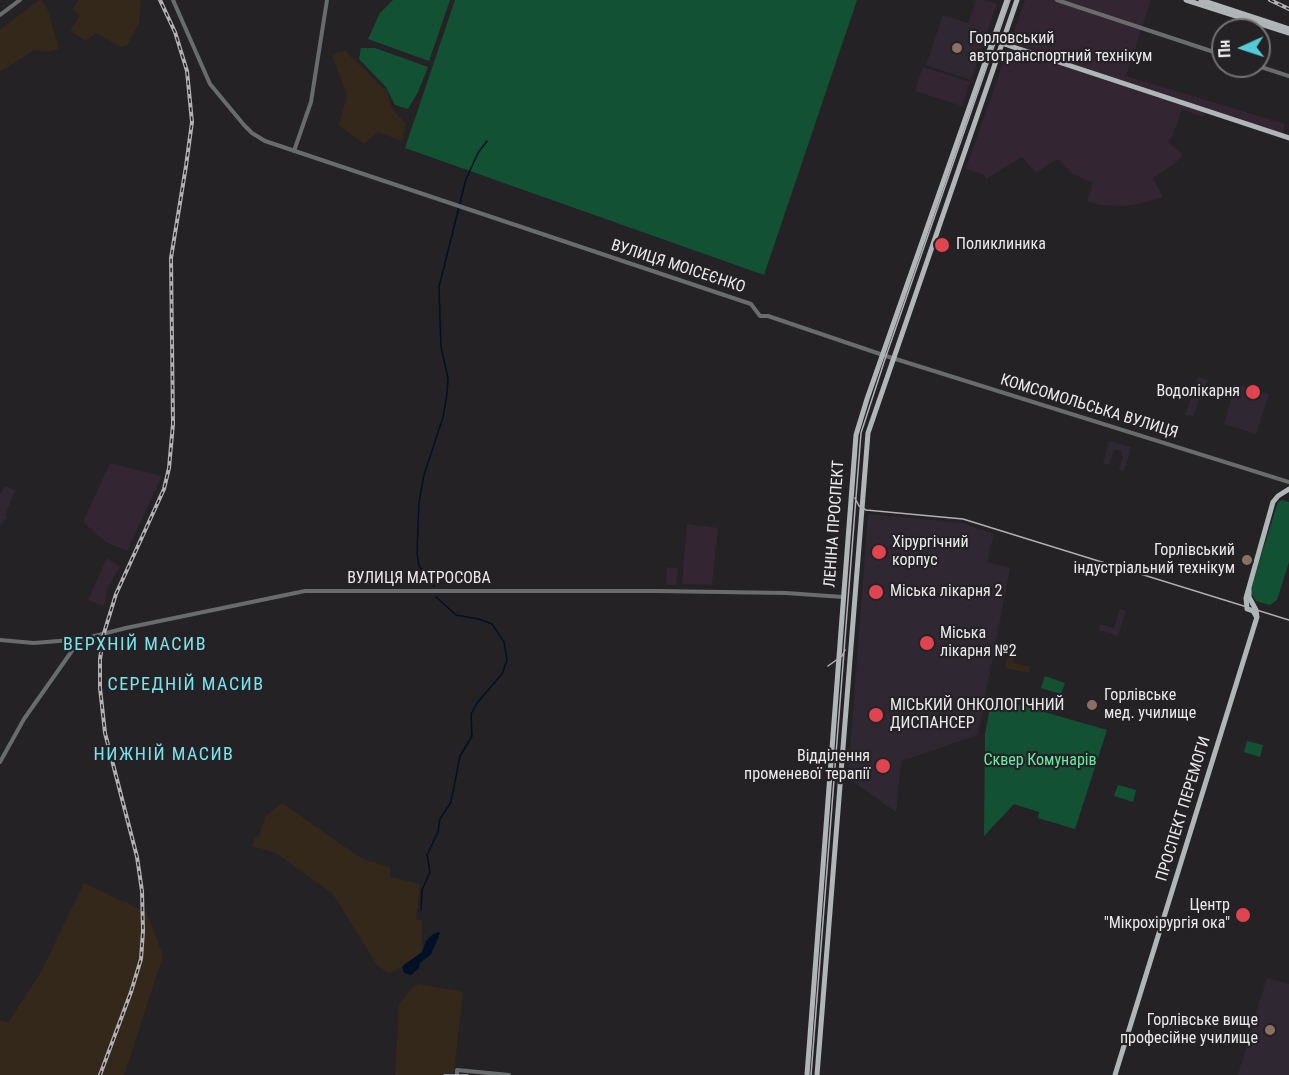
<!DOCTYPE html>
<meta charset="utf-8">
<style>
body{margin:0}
#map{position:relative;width:1289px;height:1075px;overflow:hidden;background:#252226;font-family:"Roboto Condensed",sans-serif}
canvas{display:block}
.north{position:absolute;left:1211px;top:18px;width:60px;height:60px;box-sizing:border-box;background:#252226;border:2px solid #747275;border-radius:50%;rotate:267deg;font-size:16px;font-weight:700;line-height:24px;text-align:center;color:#ebe9ec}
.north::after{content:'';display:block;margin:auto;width:21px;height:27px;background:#52ccd6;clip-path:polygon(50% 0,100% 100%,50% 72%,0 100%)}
</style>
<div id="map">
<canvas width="1289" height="1075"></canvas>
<div class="north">Пн</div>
</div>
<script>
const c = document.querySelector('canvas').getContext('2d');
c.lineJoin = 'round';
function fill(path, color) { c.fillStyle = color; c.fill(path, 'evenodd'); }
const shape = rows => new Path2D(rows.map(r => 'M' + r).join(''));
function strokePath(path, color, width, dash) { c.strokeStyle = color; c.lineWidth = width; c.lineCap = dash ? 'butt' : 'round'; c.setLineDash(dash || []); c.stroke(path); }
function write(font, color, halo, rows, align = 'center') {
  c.font = font + ' "Roboto Condensed",sans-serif'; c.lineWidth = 4.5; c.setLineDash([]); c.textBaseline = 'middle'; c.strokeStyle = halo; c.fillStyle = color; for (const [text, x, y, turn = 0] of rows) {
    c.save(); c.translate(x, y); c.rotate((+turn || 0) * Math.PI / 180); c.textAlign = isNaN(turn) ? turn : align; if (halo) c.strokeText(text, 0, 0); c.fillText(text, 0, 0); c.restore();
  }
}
fill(shape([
 [976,0,984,0,997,4,988,30,968,24],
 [1025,0,1151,0,1126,76,1285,124,1282,133,1206,110,1203,117,1182,109,1173,135,1168,142,1183,155,1174,164,1153,178,1163,197,1139,204,1124,206,1100,205,1087,201,1093,183,1071,173,1057,159,1036,173,1022,157,986,179,984,175,966,169],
 [923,67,970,82,962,106,915,91],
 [110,463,162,476,127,551,106,542,83,522],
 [687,524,718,528,712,585,682,584],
 [107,558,120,566,108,588,104,606,88,600],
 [667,567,678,568,676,585,666,585]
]), '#332532');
fill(shape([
 [39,0,42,0,47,8,59,49,44,52,34,50,0,72,0,30],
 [79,0,141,0,139,23,127,45,121,47,96,33,85,41,70,30,80,16,72,9],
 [344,50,387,92,392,108,406,124,402,141,378,132,364,144,339,125,347,96,332,55],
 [1009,649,1015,650,1013,663,1030,666,1029,673,1005,668],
 [282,803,358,856,365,860,390,867,390,877,420,884,416,919,422,921,422,951,407,964,390,973,384,970,377,965,333,894,276,853,252,846,255,837,259,836,266,816],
 [84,883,147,913,163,956,124,1075,0,1075,0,1020,8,1023,41,972],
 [418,984,463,992,454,1072,441,1075,395,1075,399,1005,412,988]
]), '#34281a');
fill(shape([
 [943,15,988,30,971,80,926,65],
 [1198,377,1208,380,1193,416,1189,415,1188,416,1185,415],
 [1236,384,1269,394,1256,434,1224,424],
 [1109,441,1131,447,1124,471,1119,469,1123,456,1121,455,1122,451,1114,449,1109,465,1103,463],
 [5,486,15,491,5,515,7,518,0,526,0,494],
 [868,514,962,523,994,534,987,562,1010,568,978,735,901,761,896,812,848,778],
 [1120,609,1126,611,1118,636,1099,630,1100,624,1114,628],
 [1267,978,1289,984,1289,1075,1238,1075]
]), '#2f2832');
fill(shape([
 [393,0,450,0,429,61,368,39,380,13],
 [455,0,857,0,764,275,405,148],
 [361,48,375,48,428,67,418,92,408,109,395,105,386,87,359,59],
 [1282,500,1289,502,1289,562,1277,600,1270,605,1256,601,1250,591,1278,502],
 [1045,676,1065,683,1061,694,1041,688],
 [992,697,1107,730,1075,829,1038,818,1039,812,1014,804,984,836,985,734],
 [1247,741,1263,745,1260,757,1244,752],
 [1118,785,1136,790,1133,802,1114,796]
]), '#135134');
fill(shape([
 [438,932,440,933,438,939,431,954,420,963,419,968,411,975,404,973,402,967,405,964,422,952,426,941,432,935]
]), '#001125');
strokePath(shape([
 [434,586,419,566,417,553,419,502,424,475,443,417,447,394,448,378,441,347,439,287,466,179,478,153,487,141],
 [421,910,422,890,430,872,427,855,438,832,440,819,451,802,460,756,472,736,471,714,477,703,502,674,507,660,504,642,492,624,479,619,456,615,436,597]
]), '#001125', 1.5);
strokePath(shape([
 [173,0,210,84,244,125,252,133,265,141,751,304,760,316,768,316,886,356,1289,482],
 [1057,0,1223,55],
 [0,15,20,0],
 [1258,66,1289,76],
 [294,151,311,102,327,0],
 [0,640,34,643,83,639,126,628,305,591,658,591,786,593,843,597],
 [0,762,24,719,74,648,82,640],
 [457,1075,457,1070,509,1075]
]), '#696c6d', 4);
strokePath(shape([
 [1186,0,1289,33],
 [1201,0,1289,29],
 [992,40,1289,138],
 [1256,616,1253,611,1247,609,1246,598,1273,502,1278,496,1289,489],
 [807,1075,856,435,867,399,1007,0],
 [817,1075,868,433,1017,0],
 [1115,1075,1257,617,1256,610,1249,597,1249,589]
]), '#afb6b8', 5);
strokePath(shape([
 [1191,0,1289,32],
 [855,498,859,506,866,510,963,519,1289,620],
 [828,666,842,656,845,650],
 [444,1075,468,1075],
 [811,1075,861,433,886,356,1010,0]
]), '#b2b0b3', 1.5);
const rail = shape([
 [1270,0,1289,9],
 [100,1075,131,992,141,959,143,931,142,891,137,857,105,733,100,688,100,659,104,633,116,594,164,489,169,468,173,424,171,258,186,166,192,122,187,71,175,32,160,0]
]);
strokePath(rail, '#b2b0b3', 4);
strokePath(rail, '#252226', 1.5, [4.5]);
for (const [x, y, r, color] of [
 [957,48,6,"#8d6e63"],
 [942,245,8,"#e0444e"],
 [1253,392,8,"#e0444e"],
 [879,552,8,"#e0444e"],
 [1247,560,6,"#8d6e63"],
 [876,592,8,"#e0444e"],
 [927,643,8,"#e0444e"],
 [1092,705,6,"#8d6e63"],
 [876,715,8,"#e0444e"],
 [883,766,8,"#e0444e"],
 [1243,915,8,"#e0444e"],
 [1270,1030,6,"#8d6e63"]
]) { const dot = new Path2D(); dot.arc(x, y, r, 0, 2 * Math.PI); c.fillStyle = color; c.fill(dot); strokePath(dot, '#252226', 2); }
write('16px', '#ebe9ec', '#252226', [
 ["Горловський",969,39],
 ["автотранспортний технікум",969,57],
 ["Поликлиника",956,245],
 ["Водолікарня",1240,392,"right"],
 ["Хірургічний",892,543],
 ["корпус",892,561],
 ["Горлівський",1235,551,"right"],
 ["індустріальний технікум",1235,569,"right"],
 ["Міська лікарня 2",890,592],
 ["Міська",940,634],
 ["лікарня №2",940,652],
 ["Горлівське",1104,696],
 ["мед. училище",1104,714],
 ["МІСЬКИЙ ОНКОЛОГІЧНИЙ",890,706],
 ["ДИСПАНСЕР",890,724],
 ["Відділення",870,757,"right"],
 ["променевої терапії",870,775,"right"],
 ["Центр",1230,906,"right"],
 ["\"Мікрохірургія ока\"",1230,924,"right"],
 ["Горлівське вище",1258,1021,"right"],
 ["професійне училище",1258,1039,"right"]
], 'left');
write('16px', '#ebe9ec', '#252226', [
 ["ВУЛИЦЯ МОІСЕЄНКО",678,267,18],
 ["КОМСОМОЛЬСЬКА ВУЛИЦЯ",1089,407,17],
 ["ЛЕНІНА ПРОСПЕКТ",835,524,-86],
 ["ВУЛИЦЯ МАТРОСОВА",419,579],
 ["ПРОСПЕКТ ПЕРЕМОГИ",1184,809,-73]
]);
write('16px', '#65eeaa', '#252226', [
 ["Сквер Комунарів",1040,761]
]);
c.letterSpacing = '1.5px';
write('18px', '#78e4ed', '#252226', [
 ["ВЕРХНІЙ МАСИВ",135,645],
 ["СЕРЕДНІЙ МАСИВ",186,685],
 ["НИЖНІЙ МАСИВ",164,755]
]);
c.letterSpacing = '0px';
</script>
